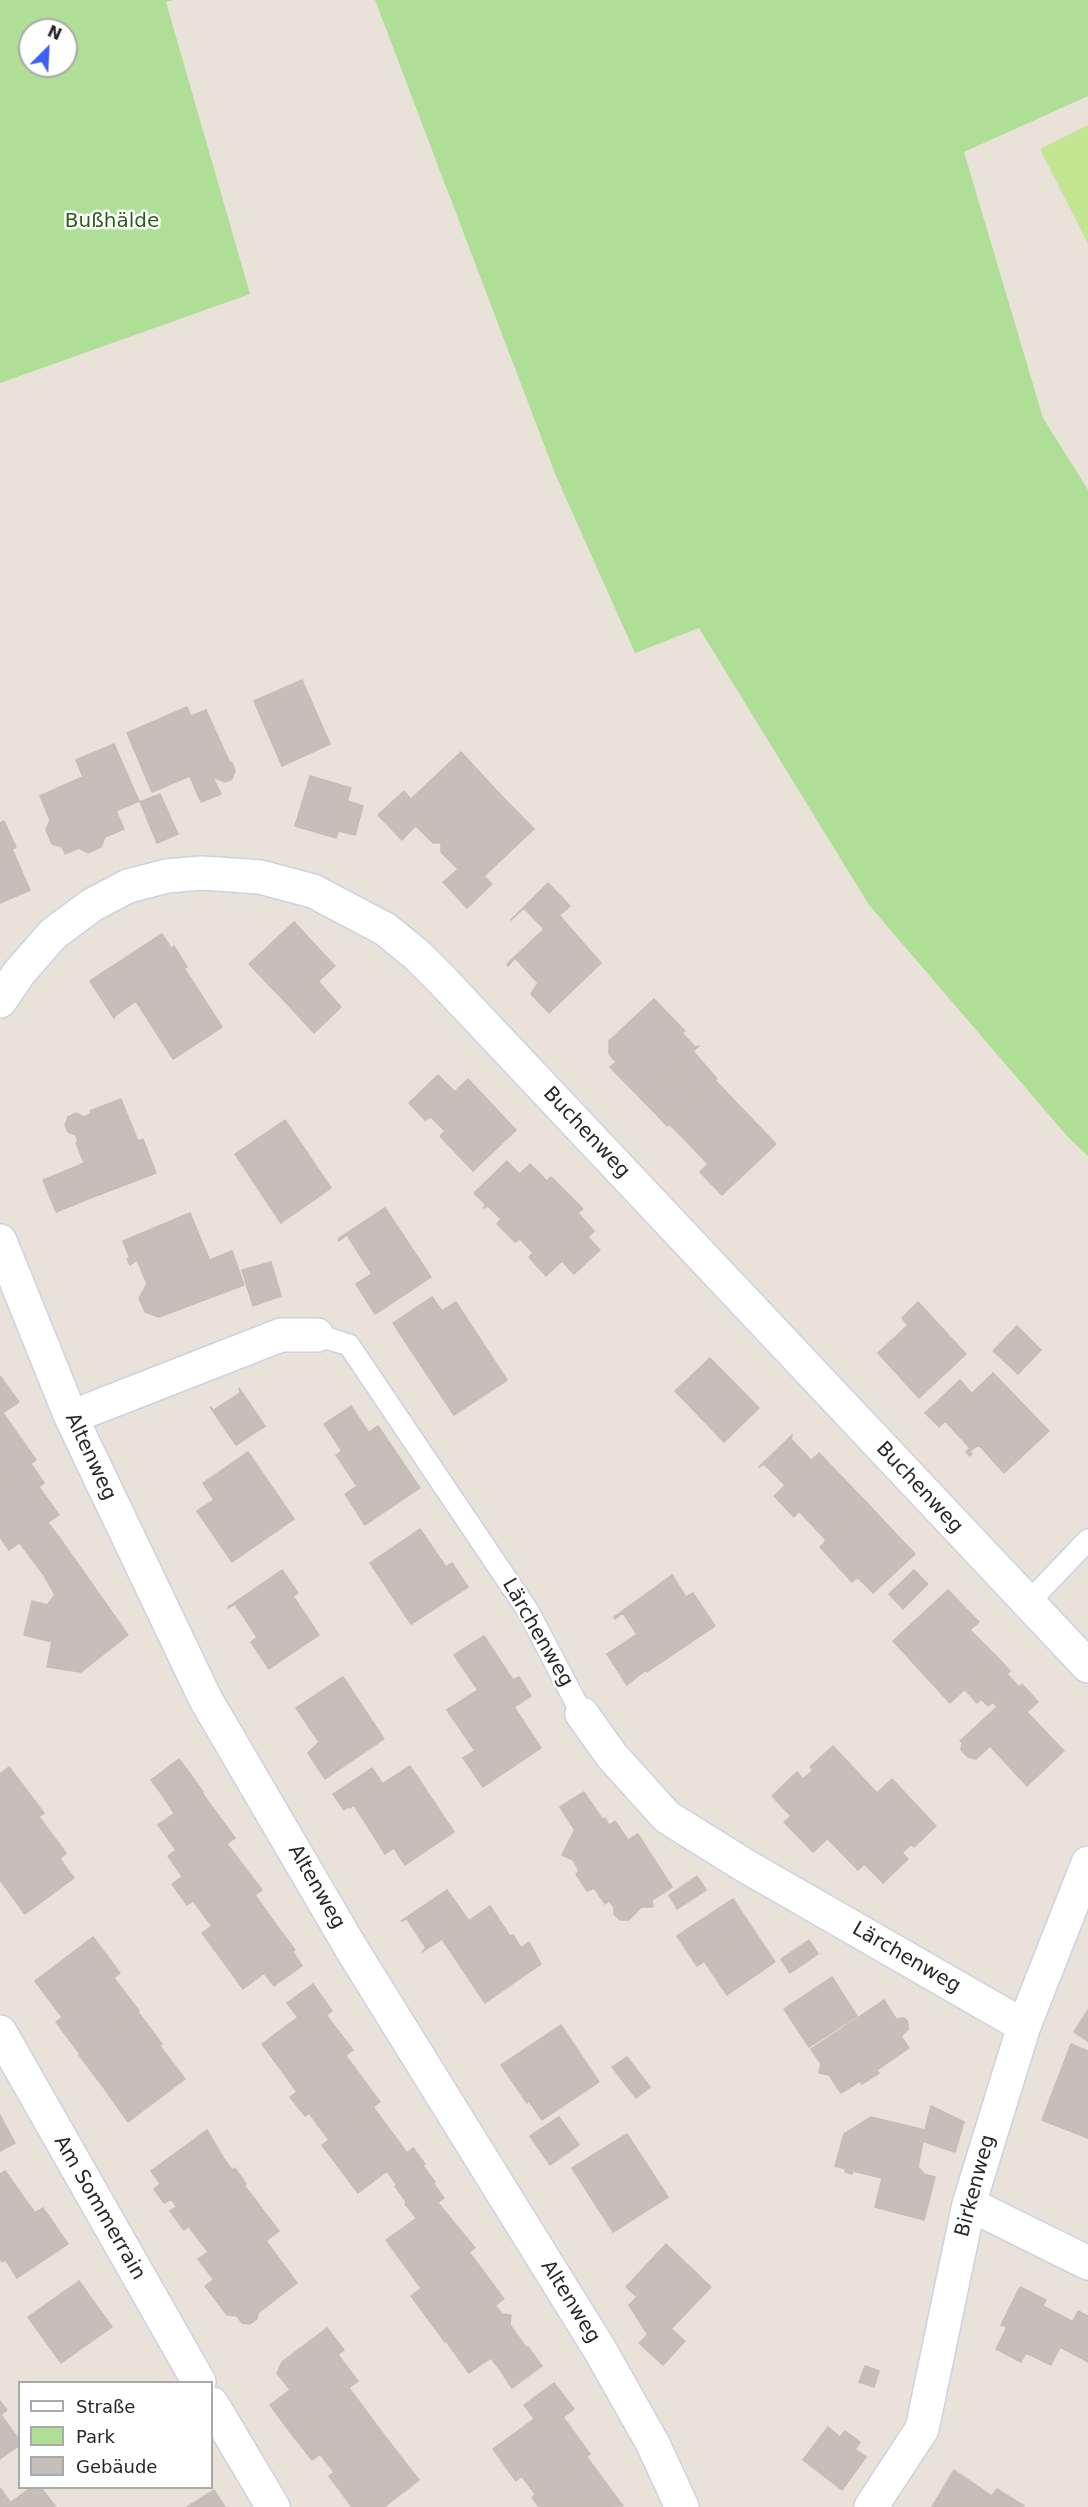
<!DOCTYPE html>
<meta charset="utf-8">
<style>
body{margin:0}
#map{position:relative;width:1088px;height:2507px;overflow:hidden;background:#e9e2d8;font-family:"DejaVu Sans",sans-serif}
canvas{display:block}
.legend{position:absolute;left:18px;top:2381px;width:195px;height:108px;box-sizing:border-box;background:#fff;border:2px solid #a9a9a9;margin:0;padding:8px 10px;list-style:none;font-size:18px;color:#272727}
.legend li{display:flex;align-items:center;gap:12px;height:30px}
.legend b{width:30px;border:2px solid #a9a9a9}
.north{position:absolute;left:18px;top:18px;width:60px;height:60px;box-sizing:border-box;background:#fff;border:2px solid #a9a9a9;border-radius:50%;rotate:24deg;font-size:16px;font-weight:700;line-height:24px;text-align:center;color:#272727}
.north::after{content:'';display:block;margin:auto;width:21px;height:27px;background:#3d5ff2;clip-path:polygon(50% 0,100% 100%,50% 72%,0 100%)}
</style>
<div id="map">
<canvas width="1088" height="2507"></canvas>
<ul class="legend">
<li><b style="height:8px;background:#fff"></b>Straße</li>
<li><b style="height:16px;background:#afde96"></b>Park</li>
<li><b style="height:16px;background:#c4bfb8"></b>Gebäude</li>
</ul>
<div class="north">N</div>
</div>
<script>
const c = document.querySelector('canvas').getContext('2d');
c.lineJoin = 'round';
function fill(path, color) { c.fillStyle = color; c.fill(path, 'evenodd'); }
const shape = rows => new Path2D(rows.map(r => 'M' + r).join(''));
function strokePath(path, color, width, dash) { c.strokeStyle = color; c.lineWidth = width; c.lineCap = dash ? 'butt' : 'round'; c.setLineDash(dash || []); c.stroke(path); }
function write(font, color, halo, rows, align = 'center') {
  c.font = font + ' "DejaVu Sans",sans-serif'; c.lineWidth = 5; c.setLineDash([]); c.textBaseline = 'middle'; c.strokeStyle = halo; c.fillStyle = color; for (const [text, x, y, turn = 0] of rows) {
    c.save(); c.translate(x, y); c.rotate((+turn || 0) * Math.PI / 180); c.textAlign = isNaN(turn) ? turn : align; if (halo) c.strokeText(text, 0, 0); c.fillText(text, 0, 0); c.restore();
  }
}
fill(shape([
 [0,0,173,0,166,2,250,294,0,383],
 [30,30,66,30,66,66,30,66],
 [375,0,1088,0,1088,96,964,152,1043,418,1088,490,1088,1156,1067,1136,869,905,699,628,635,653,556,476]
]), '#afde96');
fill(shape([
 [1088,125,1088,244,1040,149]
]), '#c2e692');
const building = shape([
 [302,680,330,744,282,766,254,701,302,680],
 [187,707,191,716,206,710,229,761,232,763,235,771,232,779,225,782,213,777,221,794,201,802,164,717,187,707],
 [164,717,190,776,152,792,127,733,164,717],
 [114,744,139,801,116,811,98,770,83,777,76,760,114,744],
 [461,752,497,791,441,843,433,843,415,825,425,816,411,799,461,752],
 [98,770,124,829,105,837,101,847,88,853,79,848,65,854,62,847,52,844,46,830,50,820,40,796,98,770],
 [310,776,351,788,336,838,295,826,310,776],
 [404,791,425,816,402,840,378,815,404,791],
 [497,791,534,829,483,877,468,861,459,870,441,852,441,843,497,791],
 [160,794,178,834,157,843,140,802,160,794],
 [348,801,363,806,355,835,339,831,348,801],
 [4,821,16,847,12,849,30,890,0,903,0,823,4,821],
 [468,861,492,884,467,908,443,882,468,861],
 [548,883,570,906,544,929,524,908,511,920,548,883],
 [559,915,601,963,549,1013,531,994,538,983,515,958,508,966,507,964,559,915],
 [294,922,335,966,290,1007,249,964,294,922],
 [162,934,171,948,174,946,187,967,184,968,222,1027,173,1059,136,1001,116,1015,114,1018,90,981,162,934],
 [318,981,341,1007,314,1033,290,1007,318,981],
 [654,999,685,1031,682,1033,695,1047,699,1046,642,1100,610,1067,616,1062,609,1054,609,1041,654,999],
 [693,1051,717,1079,696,1100,671,1073,693,1051],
 [671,1073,683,1086,655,1113,642,1100,671,1073],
 [438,1075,455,1092,425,1120,409,1103,438,1075],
 [468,1079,516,1130,473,1171,440,1136,445,1131,431,1117,425,1120,468,1079],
 [716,1081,732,1098,686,1141,669,1124,716,1081],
 [683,1086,696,1100,667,1126,655,1113,683,1086],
 [732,1098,776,1144,722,1195,700,1172,708,1164,686,1141,732,1098],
 [121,1099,138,1141,143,1139,156,1173,88,1199,75,1167,84,1163,76,1143,78,1142,76,1135,68,1132,65,1125,68,1117,76,1113,84,1117,91,1114,90,1111,121,1099],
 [285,1120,331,1188,281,1223,235,1154,285,1120],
 [507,1161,519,1174,486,1205,474,1193,507,1161],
 [530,1164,547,1181,551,1177,567,1193,515,1242,497,1224,501,1219,488,1206,483,1208,530,1164],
 [75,1167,88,1199,56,1212,43,1180,75,1167],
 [567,1193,583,1209,578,1213,594,1231,546,1276,529,1257,533,1253,520,1239,515,1242,567,1193],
 [385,1208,431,1277,375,1314,356,1284,372,1274,347,1235,339,1241,338,1239,385,1208],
 [190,1213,210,1261,200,1264,212,1297,159,1317,145,1312,139,1298,147,1284,137,1260,130,1265,127,1259,130,1259,123,1241,190,1213],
 [588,1237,600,1250,574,1274,562,1261,588,1237],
 [232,1251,244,1285,212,1297,200,1264,232,1251],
 [271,1262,281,1296,253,1306,242,1270,271,1262],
 [432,1297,442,1311,456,1302,465,1316,412,1352,393,1323,432,1297],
 [918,1302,966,1354,919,1398,878,1353,908,1325,902,1318,918,1302],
 [465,1316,507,1380,454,1415,412,1352,465,1316],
 [1017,1326,1041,1350,1018,1374,993,1351,1017,1326],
 [710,1358,759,1408,724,1442,675,1391,710,1358],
 [993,1373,1049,1431,1004,1473,979,1445,969,1451,972,1454,970,1456,966,1452,970,1448,944,1420,993,1373],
 [0,1376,19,1402,0,1415,0,1376],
 [960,1380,972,1394,939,1427,925,1413,960,1380],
 [239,1388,265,1426,236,1445,210,1407,214,1410,240,1393,239,1388],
 [351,1406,369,1433,342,1451,324,1424,351,1406],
 [3,1413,36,1460,0,1485,0,1415,3,1413],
 [378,1426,420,1488,365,1525,345,1494,357,1486,336,1455,378,1426],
 [792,1435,791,1439,811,1460,785,1485,764,1464,759,1467,792,1435],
 [248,1452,294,1519,232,1562,197,1511,214,1500,203,1483,248,1452],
 [819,1453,867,1503,821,1547,826,1540,799,1511,794,1517,774,1496,819,1453],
 [31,1464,44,1483,39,1487,59,1515,9,1550,0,1537,0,1485,31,1464],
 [867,1503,915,1554,873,1593,857,1577,852,1582,820,1547,867,1503],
 [48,1523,59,1537,30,1557,20,1543,48,1523],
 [420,1529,446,1567,452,1563,468,1587,411,1624,370,1563,420,1529],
 [59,1537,71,1554,43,1574,30,1557,59,1537],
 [71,1554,128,1635,81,1672,47,1667,52,1642,24,1635,32,1601,47,1605,55,1595,43,1574,71,1554],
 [282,1570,298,1593,293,1596,319,1635,269,1669,251,1642,257,1637,235,1604,228,1608,228,1607,282,1570],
 [914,1570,928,1584,903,1609,889,1594,914,1570],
 [672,1575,686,1597,693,1593,715,1626,647,1672,645,1670,652,1665,636,1642,640,1639,623,1613,615,1619,614,1617,672,1575],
 [948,1590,979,1622,970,1630,998,1658,950,1703,893,1641,948,1590],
 [637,1634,640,1639,636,1642,652,1665,627,1685,607,1654,637,1634],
 [484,1636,507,1671,478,1690,454,1655,484,1636],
 [998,1658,1010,1671,977,1703,965,1690,998,1658],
 [507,1671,513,1680,519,1677,531,1696,514,1707,541,1748,483,1787,463,1758,475,1751,447,1710,507,1671],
 [1007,1674,1019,1687,997,1707,993,1702,988,1706,980,1698,1007,1674],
 [343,1677,384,1739,325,1779,308,1753,319,1742,296,1708,343,1677],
 [1022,1684,1038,1702,1027,1712,1064,1751,1027,1786,990,1746,976,1759,968,1757,961,1750,962,1743,960,1741,1022,1684],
 [833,1746,877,1793,813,1852,784,1822,791,1816,772,1796,797,1772,803,1779,813,1770,810,1767,833,1746],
 [179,1759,191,1775,163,1796,151,1780,179,1759],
 [410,1766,454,1832,405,1865,394,1848,385,1854,354,1805,350,1808,349,1806,410,1766],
 [9,1767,44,1813,0,1846,0,1774,9,1767],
 [372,1768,382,1783,344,1810,333,1794,372,1768],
 [191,1775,203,1792,174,1813,163,1796,191,1775],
 [892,1779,936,1826,914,1847,911,1844,902,1853,908,1859,883,1883,864,1864,858,1870,828,1839,892,1779],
 [584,1792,603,1820,583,1833,574,1829,560,1807,584,1792],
 [202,1793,235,1838,182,1876,168,1856,176,1850,158,1825,202,1793],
 [39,1817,66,1853,60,1859,74,1878,25,1914,0,1880,0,1846,39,1817],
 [605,1818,609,1825,615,1821,628,1840,638,1834,648,1850,587,1891,576,1874,579,1871,573,1860,562,1855,575,1829,583,1833,605,1818],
 [227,1844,262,1890,212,1926,193,1901,187,1905,172,1884,227,1844],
 [648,1850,672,1887,652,1900,653,1907,641,1907,629,1920,620,1920,614,1914,614,1907,609,1901,605,1904,594,1888,587,1891,648,1850],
 [697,1876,706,1890,677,1909,669,1895,697,1876],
 [447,1890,469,1921,422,1952,426,1948,407,1919,401,1921,447,1890],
 [255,1895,274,1922,222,1960,202,1933,255,1895],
 [733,1899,753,1929,697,1966,677,1936,733,1899],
 [490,1906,510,1936,513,1935,521,1948,529,1942,541,1964,485,2003,442,1939,490,1906],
 [274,1922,295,1950,243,1989,222,1960,274,1922],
 [753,1929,775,1962,727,1995,704,1961,753,1929],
 [93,1937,120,1973,62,2017,35,1981,93,1937],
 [809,1940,818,1954,790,1973,781,1959,809,1940],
 [293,1952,302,1966,274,1986,264,1973,293,1952],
 [832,1977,857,2016,809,2047,784,2009,832,1977],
 [114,1978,139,2011,80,2054,56,2022,114,1978],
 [313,1984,332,2011,307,2029,287,2003,313,1984],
 [884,2000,896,2019,904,2018,908,2022,908,2030,901,2036,909,2048,877,2070,879,2073,862,2084,860,2081,841,2093,829,2075,819,2073,821,2064,811,2049,884,2000],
 [1088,2010,1088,2041,1074,2032,1088,2010],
 [138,2012,162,2044,104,2088,79,2055,138,2012],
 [326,2015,353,2050,297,2092,262,2044,298,2017,307,2029,326,2015],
 [561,2025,599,2082,542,2120,529,2101,527,2103,501,2065,561,2025],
 [1071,2044,1088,2051,1088,2138,1042,2120,1071,2044],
 [160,2046,185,2079,128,2122,104,2088,160,2046],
 [346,2056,380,2102,329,2140,309,2113,305,2116,290,2097,346,2056],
 [627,2057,650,2087,636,2098,612,2067,627,2057],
 [931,2106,964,2122,955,2152,922,2141,931,2106],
 [373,2107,407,2153,385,2169,387,2171,358,2193,322,2145,373,2107],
 [0,2115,15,2143,0,2151,0,2115],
 [559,2117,579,2145,550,2165,530,2136,559,2117],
 [871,2117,925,2130,918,2167,924,2174,935,2177,924,2220,875,2207,882,2178,853,2171,852,2174,845,2172,846,2169,835,2166,844,2134,871,2117],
 [207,2130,224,2159,171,2199,151,2171,207,2130],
 [627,2134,668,2197,613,2232,572,2168,627,2134],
 [413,2148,425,2164,397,2185,385,2169,413,2148],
 [224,2159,232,2170,235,2168,246,2184,191,2225,171,2199,224,2159],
 [423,2166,435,2182,407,2203,395,2186,423,2166],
 [5,2171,25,2199,0,2216,0,2174,5,2171],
 [433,2183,444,2198,417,2219,405,2204,433,2183],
 [160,2184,171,2199,164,2203,154,2189,160,2184],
 [244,2185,279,2231,214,2280,198,2259,208,2252,189,2227,244,2185],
 [25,2199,35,2213,43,2208,68,2244,17,2278,5,2259,2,2262,0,2258,0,2216,25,2199],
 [438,2203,475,2248,421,2288,386,2240,438,2203],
 [177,2206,191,2225,184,2230,170,2211,177,2206],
 [266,2241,297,2283,258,2313,257,2319,250,2324,242,2323,237,2316,227,2315,224,2311,233,2304,215,2279,266,2241],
 [666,2244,711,2287,671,2329,662,2321,648,2335,629,2305,637,2297,626,2287,666,2244],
 [469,2252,504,2299,445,2342,411,2296,469,2252],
 [215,2279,233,2304,224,2311,205,2286,215,2279],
 [79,2281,112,2327,61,2363,28,2317,79,2281],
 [1020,2287,1046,2300,1043,2306,1073,2322,1051,2365,1026,2353,1021,2362,996,2349,1007,2327,1001,2325,1020,2287],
 [495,2305,502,2314,511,2315,510,2325,528,2350,500,2370,491,2358,469,2373,446,2341,495,2305],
 [1078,2311,1088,2316,1088,2340,1079,2357,1060,2347,1078,2311],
 [662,2321,685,2341,663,2365,639,2343,662,2321],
 [327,2328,344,2350,338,2355,358,2381,311,2417,277,2373,282,2362,327,2328],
 [1088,2340,1088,2362,1079,2357,1088,2340],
 [528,2347,542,2366,512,2388,500,2370,528,2350,528,2347],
 [865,2366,879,2371,874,2387,859,2382,865,2366],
 [554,2383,574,2409,544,2432,524,2405,554,2383],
 [349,2388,384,2435,334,2472,320,2454,332,2446,311,2417,349,2388],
 [290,2390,311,2417,290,2432,270,2405,290,2390],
 [0,2401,7,2410,1,2415,20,2441,20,2445,0,2459,0,2401],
 [311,2417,332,2446,312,2460,290,2432,311,2417],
 [563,2417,590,2454,535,2494,522,2476,516,2481,493,2449,534,2419,544,2432,563,2417],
 [828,2427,840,2437,845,2431,860,2442,855,2449,866,2457,842,2490,803,2460,828,2427],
 [384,2435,419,2480,384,2507,352,2507,329,2476,384,2435],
 [586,2456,623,2506,539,2507,532,2497,586,2456],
 [954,2470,992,2496,997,2489,1024,2506,932,2507,954,2470],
 [0,2488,11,2503,5,2507,0,2507,0,2488],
 [30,2488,41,2488,56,2507,5,2507,30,2488],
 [214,2490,225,2507,187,2507,214,2490]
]);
fill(building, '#c4bfb8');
strokePath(building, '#c4beb3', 1.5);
const lane = shape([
 [317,1335,349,1345,528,1611,582,1714],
 [1027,1604,1088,1540]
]);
const street = shape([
 [0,1001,19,973,53,934,92,905,128,886,167,876,202,873,260,877,313,891,385,929,417,955,442,980,1088,1666],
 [0,1241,71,1417,206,1700,351,1948,600,2350,653,2444,682,2507],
 [71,1417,281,1335,317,1335],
 [582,1714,612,1756,667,1817,744,1865,1024,2026],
 [0,2032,199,2382],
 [969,2204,1088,2263],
 [212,2404,273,2507],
 [871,2507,922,2429,969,2204,1024,2026,1088,1863]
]);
strokePath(lane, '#ced1e0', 24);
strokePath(street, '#ced1e0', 36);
strokePath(lane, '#fff', 21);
strokePath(street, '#fff', 33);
write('20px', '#2a5f1b', '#fff', [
 ["Bußhälde",112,222]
]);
write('20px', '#272727', '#fff', [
 ["Buchenweg",586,1133,47],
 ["Altenweg",90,1457,65],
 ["Buchenweg",919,1488,47],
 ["Lärchenweg",537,1633,60],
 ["Altenweg",316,1887,60],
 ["Lärchenweg",906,1958,30],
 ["Birkenweg",976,2186,-75],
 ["Am Sommerrain",99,2208,60],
 ["Altenweg",570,2302,58]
]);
</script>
